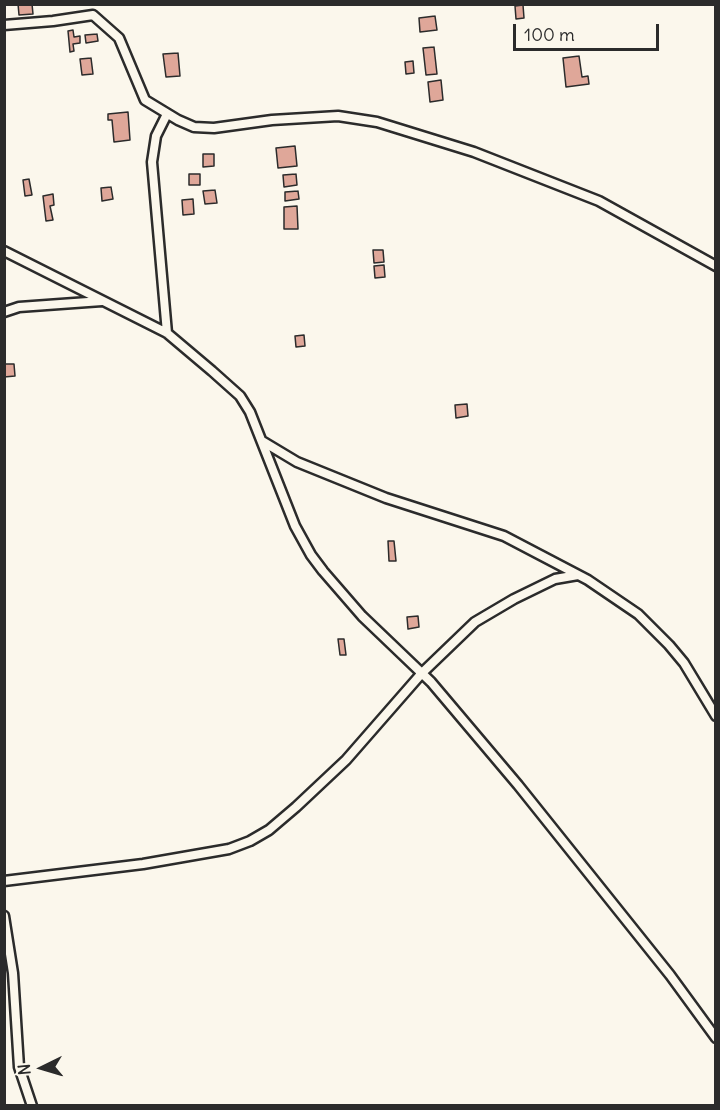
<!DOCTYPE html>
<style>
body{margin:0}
#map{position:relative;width:720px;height:1110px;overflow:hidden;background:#fbf7ec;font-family:Delius,sans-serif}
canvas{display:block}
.frame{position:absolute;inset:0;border:6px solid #2b2b2b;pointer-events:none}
.north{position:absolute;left:12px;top:1038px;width:60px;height:60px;-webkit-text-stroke:4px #fbf7ec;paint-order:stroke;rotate:265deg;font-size:16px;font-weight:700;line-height:24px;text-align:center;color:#2b2b2b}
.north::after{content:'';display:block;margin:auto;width:21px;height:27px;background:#2b2b2b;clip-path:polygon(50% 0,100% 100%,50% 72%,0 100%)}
.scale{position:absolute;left:513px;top:24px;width:146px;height:27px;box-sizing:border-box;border:3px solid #2b2b2b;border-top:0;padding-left:8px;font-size:18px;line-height:21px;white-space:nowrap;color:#2b2b2b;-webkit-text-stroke:4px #fbf7ec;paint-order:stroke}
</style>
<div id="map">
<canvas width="720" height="1110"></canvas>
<div class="frame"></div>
<div class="north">N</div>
<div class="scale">100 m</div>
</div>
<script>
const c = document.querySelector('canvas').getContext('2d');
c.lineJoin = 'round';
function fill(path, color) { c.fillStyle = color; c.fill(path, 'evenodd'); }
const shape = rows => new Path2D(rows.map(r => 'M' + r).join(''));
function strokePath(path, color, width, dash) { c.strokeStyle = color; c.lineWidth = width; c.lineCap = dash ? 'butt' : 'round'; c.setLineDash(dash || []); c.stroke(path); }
const building = shape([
 [18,4,32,4,33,14,19,15,18,4],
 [523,5,524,18,516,19,515,6,523,5],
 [435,16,437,30,420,32,419,18,435,16],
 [73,30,74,37,80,36,80,43,73,44,74,51,70,52,68,31,73,30],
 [97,34,98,41,86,43,85,35,97,34],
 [434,47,437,74,426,75,423,48,434,47],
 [178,53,180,76,166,77,163,54,178,53],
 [579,56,582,77,588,76,589,84,566,87,563,58,579,56],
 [91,58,93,74,82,75,80,59,91,58],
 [413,61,414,73,406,74,405,62,413,61],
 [441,80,443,100,430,102,428,82,441,80],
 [128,112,130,140,114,142,112,120,108,120,108,114,128,112],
 [295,146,297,166,278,168,276,148,295,146],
 [203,154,214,154,214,166,203,167,203,154],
 [189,174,200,174,200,185,189,185,189,174],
 [296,174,297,185,284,187,283,175,296,174],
 [29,179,32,195,25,196,23,180,29,179],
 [111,187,113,199,102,201,101,188,111,187],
 [215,190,217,203,205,204,203,191,215,190],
 [298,191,299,199,285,201,285,192,298,191],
 [53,194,54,205,50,206,53,220,46,221,43,196,53,194],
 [193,199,194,214,183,215,182,200,193,199],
 [297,206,298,229,284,229,284,207,297,206],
 [373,250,383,250,384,262,374,263,373,250],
 [384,265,385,277,375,278,374,266,384,265],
 [304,335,305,346,296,347,295,336,304,335],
 [4,364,14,364,15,376,4,377,4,364],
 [467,404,468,416,456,418,455,405,467,404],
 [388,541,394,541,396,561,389,561,388,541],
 [418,616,419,627,408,629,407,617,418,616],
 [338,639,344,639,346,655,340,655,338,639]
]);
fill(building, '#dfa799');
strokePath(building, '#2b2b2b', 1.5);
const minor = shape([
 [4,25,53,21,93,15,119,38,145,100,178,120,194,127,214,128,272,120,338,116,377,122,474,152,599,201,716,266],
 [167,114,156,136,152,162,167,333],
 [4,251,167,333,212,371,240,396,250,412,295,526,311,555,323,571,362,616,431,682,518,785,670,975,716,1038],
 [4,312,19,307,102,301],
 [262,441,297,462,386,498,504,536,588,580,638,614,669,645,684,663,716,716],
 [4,881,143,864,229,849,250,841,269,830,296,807,346,760,422,673,475,622,514,599,555,579,578,575],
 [4,916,13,973,19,1067,32,1106]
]);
strokePath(minor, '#2b2b2b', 13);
strokePath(minor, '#fbf7ec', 8);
</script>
